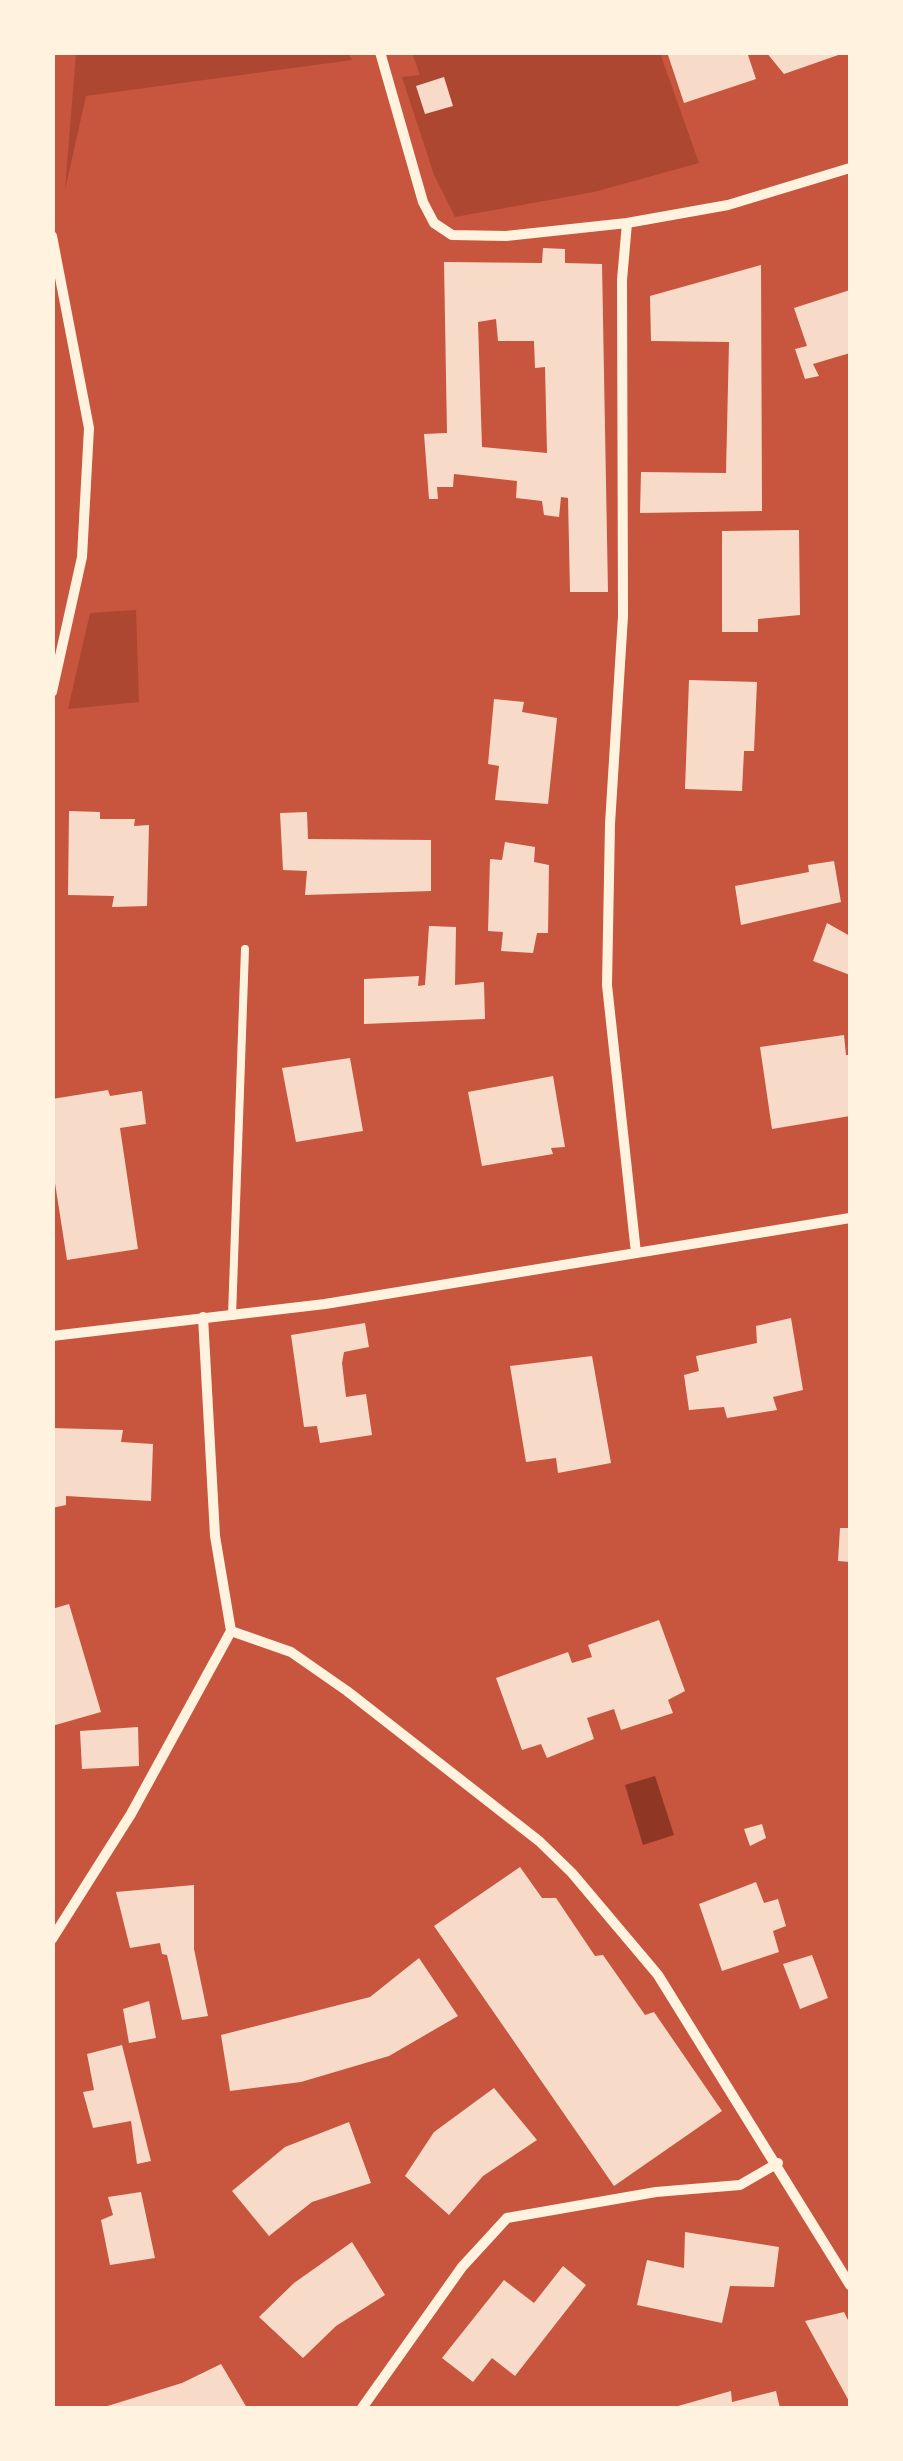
<!DOCTYPE html>
<style>
body{margin:0}
#map{position:relative;width:903px;height:2461px;overflow:hidden;background:#c8553d;font-family:"DejaVu Sans",sans-serif}
canvas{display:block}
.frame{position:absolute;inset:0;border:55px solid #fff3e0;pointer-events:none}
</style>
<div id="map">
<canvas width="903" height="2461"></canvas>
<div class="frame"></div>
</div>
<script>
const c = document.querySelector('canvas').getContext('2d');
c.lineJoin = 'round';
function fill(path, color) { c.fillStyle = color; c.fill(path, 'evenodd'); }
const shape = rows => new Path2D(rows.map(r => 'M' + r).join(''));
function strokePath(path, color, width, dash) { c.strokeStyle = color; c.lineWidth = width; c.lineCap = dash ? 'butt' : 'round'; c.setLineDash(dash || []); c.stroke(path); }
fill(shape([
 [348,52,352,60,86,96,65,190,76,53],
 [412,53,660,53,699,163,594,192,455,217,434,175,402,77,420,75],
 [136,610,139,702,68,709,90,613]
]), '#ae4732');
fill(shape([
 [655,1776,674,1835,643,1845,625,1785]
]), '#8f3625');
fill(shape([
 [667,52,747,52,756,79,684,103],
 [766,52,844,52,844,53,784,74],
 [444,77,453,106,425,114,416,86],
 [543,248,565,249,565,263,602,264,608,592,570,592,568,498,561,497,559,517,544,515,542,501,516,498,517,481,454,474,453,487,437,487,438,499,429,499,424,434,447,433,444,262,542,263],
 [496,319,498,341,534,341,535,368,545,367,547,453,482,447,478,322],
 [761,265,762,511,640,513,641,472,726,473,729,342,651,341,650,296],
 [850,290,850,353,813,364,819,376,805,379,795,349,807,346,794,308],
 [799,530,800,615,758,619,758,632,722,632,722,531],
 [689,680,757,682,754,751,744,751,742,791,685,789],
 [494,699,524,702,522,712,557,718,548,804,495,800,499,766,488,764],
 [69,811,100,812,100,819,135,819,134,826,149,825,147,906,112,907,114,896,68,895],
 [307,812,308,839,431,840,431,891,305,895,307,871,283,870,280,813],
 [505,842,535,847,534,862,549,865,548,933,537,933,533,953,501,951,503,932,488,931,490,859,502,860],
 [834,861,841,902,741,925,735,886,809,872,808,865],
 [827,923,850,936,850,975,813,961],
 [429,926,456,927,455,985,484,982,485,1019,364,1024,364,979,419,976,418,986,425,985],
 [844,1035,846,1055,850,1055,850,1116,772,1129,760,1047],
 [350,1058,363,1131,296,1142,282,1068],
 [553,1076,565,1147,551,1148,553,1154,482,1166,468,1092],
 [108,1090,110,1096,142,1091,146,1124,120,1128,138,1249,67,1260,52,1164,52,1099],
 [791,1318,803,1390,773,1397,777,1410,727,1418,724,1407,689,1410,684,1375,699,1371,696,1356,757,1343,756,1326],
 [365,1323,369,1347,344,1352,342,1363,346,1397,366,1394,372,1435,320,1443,317,1426,304,1427,291,1335],
 [592,1356,611,1463,558,1473,556,1458,526,1462,510,1366],
 [52,1428,123,1430,121,1442,153,1444,151,1501,66,1496,66,1505,52,1508],
 [840,1528,850,1528,850,1562,838,1561],
 [69,1604,101,1712,52,1726,52,1609],
 [659,1620,685,1691,668,1700,673,1713,621,1730,614,1709,587,1718,594,1739,547,1758,541,1744,522,1750,496,1678,568,1652,572,1663,592,1657,588,1645],
 [138,1727,139,1766,82,1769,80,1731],
 [762,1824,766,1838,750,1846,744,1829],
 [520,1867,542,1898,556,1898,595,1956,603,1955,645,2015,654,2012,722,2111,614,2186,434,1926],
 [756,1882,764,1903,778,1899,786,1926,773,1931,779,1952,722,1971,699,1904],
 [194,1885,194,1949,208,2016,182,2020,167,1955,162,1954,160,1943,130,1948,116,1892],
 [812,1955,828,1998,800,2009,783,1964],
 [419,1958,458,2016,389,2056,301,2082,230,2091,221,2035,370,1997],
 [149,2001,156,2038,129,2043,123,2009],
 [122,2045,151,2161,137,2164,131,2121,93,2128,83,2092,94,2090,87,2054],
 [494,2088,537,2140,483,2176,449,2215,405,2176,434,2132],
 [349,2122,371,2183,312,2202,269,2236,232,2191,285,2147],
 [141,2192,155,2258,110,2265,101,2220,113,2215,108,2197],
 [685,2232,779,2247,774,2287,730,2286,722,2323,637,2305,647,2260,684,2268],
 [352,2242,385,2295,336,2326,303,2358,259,2317,294,2283],
 [563,2266,586,2285,515,2376,492,2358,473,2382,442,2358,504,2280,534,2303],
 [844,2312,850,2324,850,2403,805,2321],
 [221,2364,247,2408,101,2408,182,2383],
 [731,2391,732,2402,776,2391,780,2408,671,2408]
]), '#f7dbc8');
strokePath(shape([
 [232,1316,245,949]
]), '#fff3e0', 8);
strokePath(shape([
 [380,52,423,202,434,223,452,235,506,236,627,223,728,205,850,168],
 [627,223,622,280,623,616,610,824,607,985,636,1253],
 [52,236,89,428,82,557,52,692],
 [203,1317,215,1536,231,1631,291,1652,347,1691,539,1841,572,1873,658,1975,850,2285],
 [52,1336,325,1304,850,1218],
 [52,1939,131,1814,231,1631],
 [362,2408,462,2267,507,2218,656,2192,740,2185,778,2163]
]), '#fff3e0', 10);
</script>
